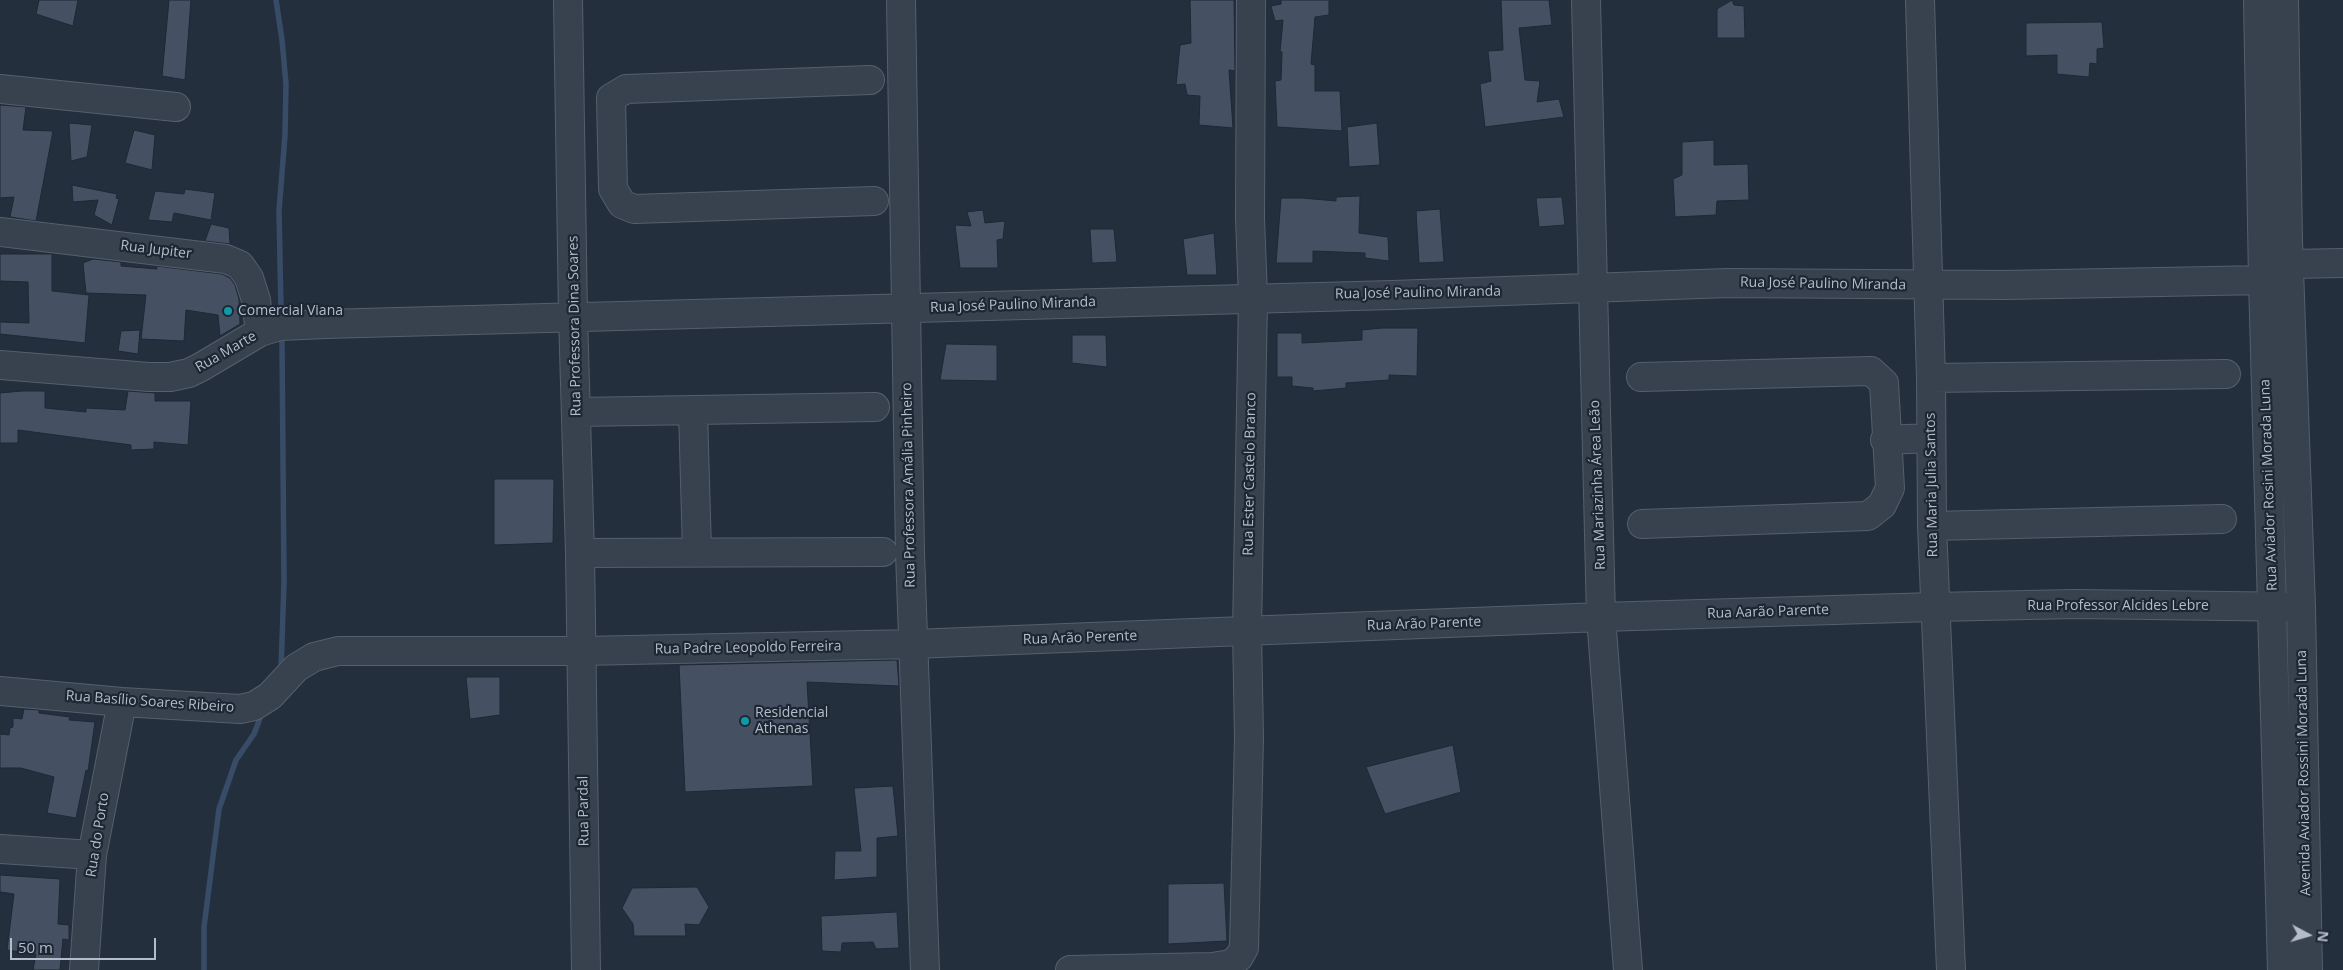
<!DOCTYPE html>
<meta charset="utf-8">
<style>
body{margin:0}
#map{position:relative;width:2343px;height:970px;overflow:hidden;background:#242f3e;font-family:"Open Sans",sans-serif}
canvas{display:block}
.north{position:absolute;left:2283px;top:910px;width:50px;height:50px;-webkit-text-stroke:4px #1d2633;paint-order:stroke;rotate:96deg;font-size:14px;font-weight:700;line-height:20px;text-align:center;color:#b4bcc9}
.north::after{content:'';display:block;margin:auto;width:18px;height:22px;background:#b4bcc9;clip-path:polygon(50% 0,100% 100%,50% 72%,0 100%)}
.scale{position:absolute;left:10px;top:938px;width:146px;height:22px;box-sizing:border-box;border:2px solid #b4bcc9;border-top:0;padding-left:6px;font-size:15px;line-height:18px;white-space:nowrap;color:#b4bcc9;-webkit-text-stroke:4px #1d2633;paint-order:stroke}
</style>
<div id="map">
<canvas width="2343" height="970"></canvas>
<div class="north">N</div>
<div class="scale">50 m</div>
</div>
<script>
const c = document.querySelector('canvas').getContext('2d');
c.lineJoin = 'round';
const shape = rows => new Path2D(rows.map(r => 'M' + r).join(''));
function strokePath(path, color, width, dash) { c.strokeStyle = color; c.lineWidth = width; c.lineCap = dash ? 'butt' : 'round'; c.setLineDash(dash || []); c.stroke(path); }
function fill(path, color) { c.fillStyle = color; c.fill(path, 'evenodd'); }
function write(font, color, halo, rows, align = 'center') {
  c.font = font + ' "Open Sans",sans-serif'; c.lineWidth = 4.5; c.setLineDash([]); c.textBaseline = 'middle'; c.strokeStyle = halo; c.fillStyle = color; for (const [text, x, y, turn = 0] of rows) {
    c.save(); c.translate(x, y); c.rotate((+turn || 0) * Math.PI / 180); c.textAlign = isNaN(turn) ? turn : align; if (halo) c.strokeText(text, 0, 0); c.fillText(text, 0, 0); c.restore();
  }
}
strokePath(shape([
 [276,0,282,40,286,84,285,135,279,211,281,310],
 [281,670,284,582,282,342],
 [204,970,204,927,219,809,236,760,254,734,262,713]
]), '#394c67', 5.5);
const building = shape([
 [39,0,78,0,73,26,36,14,39,0],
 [169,0,191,0,185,80,162,76,169,0],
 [1190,0,1234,0,1235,71,1229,70,1233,128,1199,125,1200,96,1187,95,1185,84,1176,85,1180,45,1191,43,1190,0],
 [1281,0,1329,0,1329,15,1315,17,1311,64,1315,65,1315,91,1340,91,1342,131,1277,127,1275,81,1281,80,1282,52,1280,52,1283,20,1275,21,1271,6,1281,4,1281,0],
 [1501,0,1549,0,1552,25,1519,28,1525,80,1540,81,1537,102,1559,99,1564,117,1485,127,1480,84,1491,81,1488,51,1503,50,1501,0],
 [1732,0,1734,5,1744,6,1745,38,1717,38,1717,9,1732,0],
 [2102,22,2104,48,2097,49,2097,64,2090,63,2089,77,2057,74,2057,55,2026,56,2026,23,2102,22],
 [0,105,26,107,23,130,53,131,36,221,10,217,14,197,0,198,0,105],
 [69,123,92,125,87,157,71,161,69,123],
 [1377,123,1380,165,1349,167,1347,127,1377,123],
 [134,130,155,135,152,170,125,163,134,130],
 [1714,140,1714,165,1748,164,1749,200,1717,201,1716,215,1675,217,1673,179,1682,175,1682,142,1714,140],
 [72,185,117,194,116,198,119,199,112,225,94,215,98,200,73,202,72,185],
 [185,189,215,193,211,220,174,213,172,222,148,220,155,191,184,194,185,189],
 [1360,196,1359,233,1388,237,1389,261,1365,258,1365,253,1313,251,1313,263,1276,263,1281,198,1302,198,1336,201,1336,197,1360,196],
 [1562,197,1565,225,1539,227,1536,198,1562,197],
 [1440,209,1444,262,1419,263,1416,211,1440,209],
 [983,210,985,223,1005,221,1003,239,997,240,998,268,960,268,955,225,971,226,967,212,983,210],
 [211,224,229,228,230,244,205,241,211,224],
 [1090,229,1114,229,1117,262,1092,263,1090,229],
 [1214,233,1217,275,1187,275,1183,239,1214,233],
 [0,254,52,254,52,291,89,295,85,343,0,334,0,322,29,323,28,282,0,281,0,254],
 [93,259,121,262,121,266,157,269,156,266,222,274,230,278,235,285,239,299,240,324,220,336,218,315,186,310,184,341,141,339,146,295,86,293,83,263,93,259],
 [1382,328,1418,328,1417,376,1389,375,1389,380,1346,383,1346,388,1313,391,1313,388,1292,386,1292,377,1277,377,1277,333,1302,333,1302,343,1362,340,1362,330,1382,328],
 [140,330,138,354,118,351,121,331,140,330],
 [1072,335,1106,335,1107,367,1072,363,1072,335],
 [946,344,997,345,997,381,940,380,946,344],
 [22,391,45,391,45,408,86,412,86,408,125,410,128,391,155,393,155,401,191,401,188,445,154,442,154,449,131,450,131,445,18,430,18,443,0,443,0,393,22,391],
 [494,479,554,479,553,543,494,545,494,479],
 [897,660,899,686,807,682,813,786,685,792,679,665,897,660],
 [466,677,500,677,500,715,470,719,466,677],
 [24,709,39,710,39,713,70,717,69,720,95,722,88,771,86,770,76,818,47,813,54,777,21,768,0,768,0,734,9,735,10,728,13,727,13,718,22,719,24,709],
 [1453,745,1461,792,1385,814,1366,767,1453,745],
 [893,786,898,836,877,838,877,877,834,880,835,851,861,851,854,788,893,786],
 [0,875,60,879,58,924,69,925,69,940,63,939,60,970,33,970,36,954,7,950,14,894,0,892,0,875],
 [1224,883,1227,941,1168,944,1168,884,1224,883],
 [697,887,709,907,699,925,685,924,686,936,634,936,633,924,622,908,632,888,697,887],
 [897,912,899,948,876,949,873,942,842,943,841,952,822,951,821,916,897,912]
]);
fill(building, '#455162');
strokePath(building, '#1f2835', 1);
const minor = shape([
 [568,0,573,316,580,553,586,970],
 [901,0,910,553,925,970],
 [1586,0,1601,617,1628,970],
 [1920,0,1931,378,1932,526,1951,970],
 [2258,0,2263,280,2282,970],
 [2284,0,2288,241,2301,607,2308,970],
 [870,80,626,89,611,98,613,189,622,204,634,209,874,201],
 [0,89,176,107],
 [0,232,226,259,240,265,249,278,256,300,260,332],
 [2289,264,2343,263],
 [0,365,149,377,170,377,189,373,201,367,260,332,280,326,325,324,1393,295,1728,283,2005,285,2263,280],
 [1641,377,1871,371,1884,383,1890,488,1882,505,1868,516,1642,524],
 [1931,378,2226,374],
 [693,411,697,552],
 [577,412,875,407],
 [1885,440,1931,438],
 [1932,526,2222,519],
 [580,553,883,552],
 [0,691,122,702,240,709,254,706,270,696,296,668,314,657,338,651,582,651,913,644,1601,617,1934,607,2075,604,2301,607],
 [0,849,92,855],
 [84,970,92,855,122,702],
 [1070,970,1212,967,1231,964,1239,957,1244,948,1249,738,1247,631,1253,298,1250,218,1251,0]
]);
strokePath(minor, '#565f6c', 30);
strokePath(minor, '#38414e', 28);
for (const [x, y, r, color] of [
 [228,311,5,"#0f9aa8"],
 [745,721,5,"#0f9aa8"]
]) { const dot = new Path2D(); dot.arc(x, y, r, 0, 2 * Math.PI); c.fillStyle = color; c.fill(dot); strokePath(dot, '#1d2633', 2); }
write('14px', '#b4bcc9', '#1d2633', [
 ["Rua Jupiter",156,250,7],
 ["Rua José Paulino Miranda",1823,284,1],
 ["Rua José Paulino Miranda",1418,293,-1],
 ["Rua José Paulino Miranda",1013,305,-2],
 ["Rua Professora Dina Soares",575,326,-91],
 ["Rua Marte",226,352,-30],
 ["Rua Ester Castelo Branco",1250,474,-89],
 ["Rua Professora Amália Pinheiro",909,485,-91],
 ["Rua Mariazinha Área Leão",1598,485,-92],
 ["Rua Maria Julia Santos",1932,485,-91],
 ["Rua Aviador Rosini Morada Luna",2269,485,-92],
 ["Rua Professor Alcides Lebre",2118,606],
 ["Rua Aarão Parente",1768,612,-2],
 ["Rua Arão Parente",1424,624,-2],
 ["Rua Arão Perente",1080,638,-2],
 ["Rua Padre Leopoldo Ferreira",748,648,-1],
 ["Rua Basílio Soares Ribeiro",150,702,4],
 ["Avenida Aviador Rossini Morada Luna",2304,773,-91],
 ["Rua Pardal",584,811,-91],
 ["Rua do Porto",98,835,-81]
]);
write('14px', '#b4bcc9', '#1d2633', [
 ["Comercial Viana",238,311],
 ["Residencial",755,713],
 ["Athenas",755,729]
], 'left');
</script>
